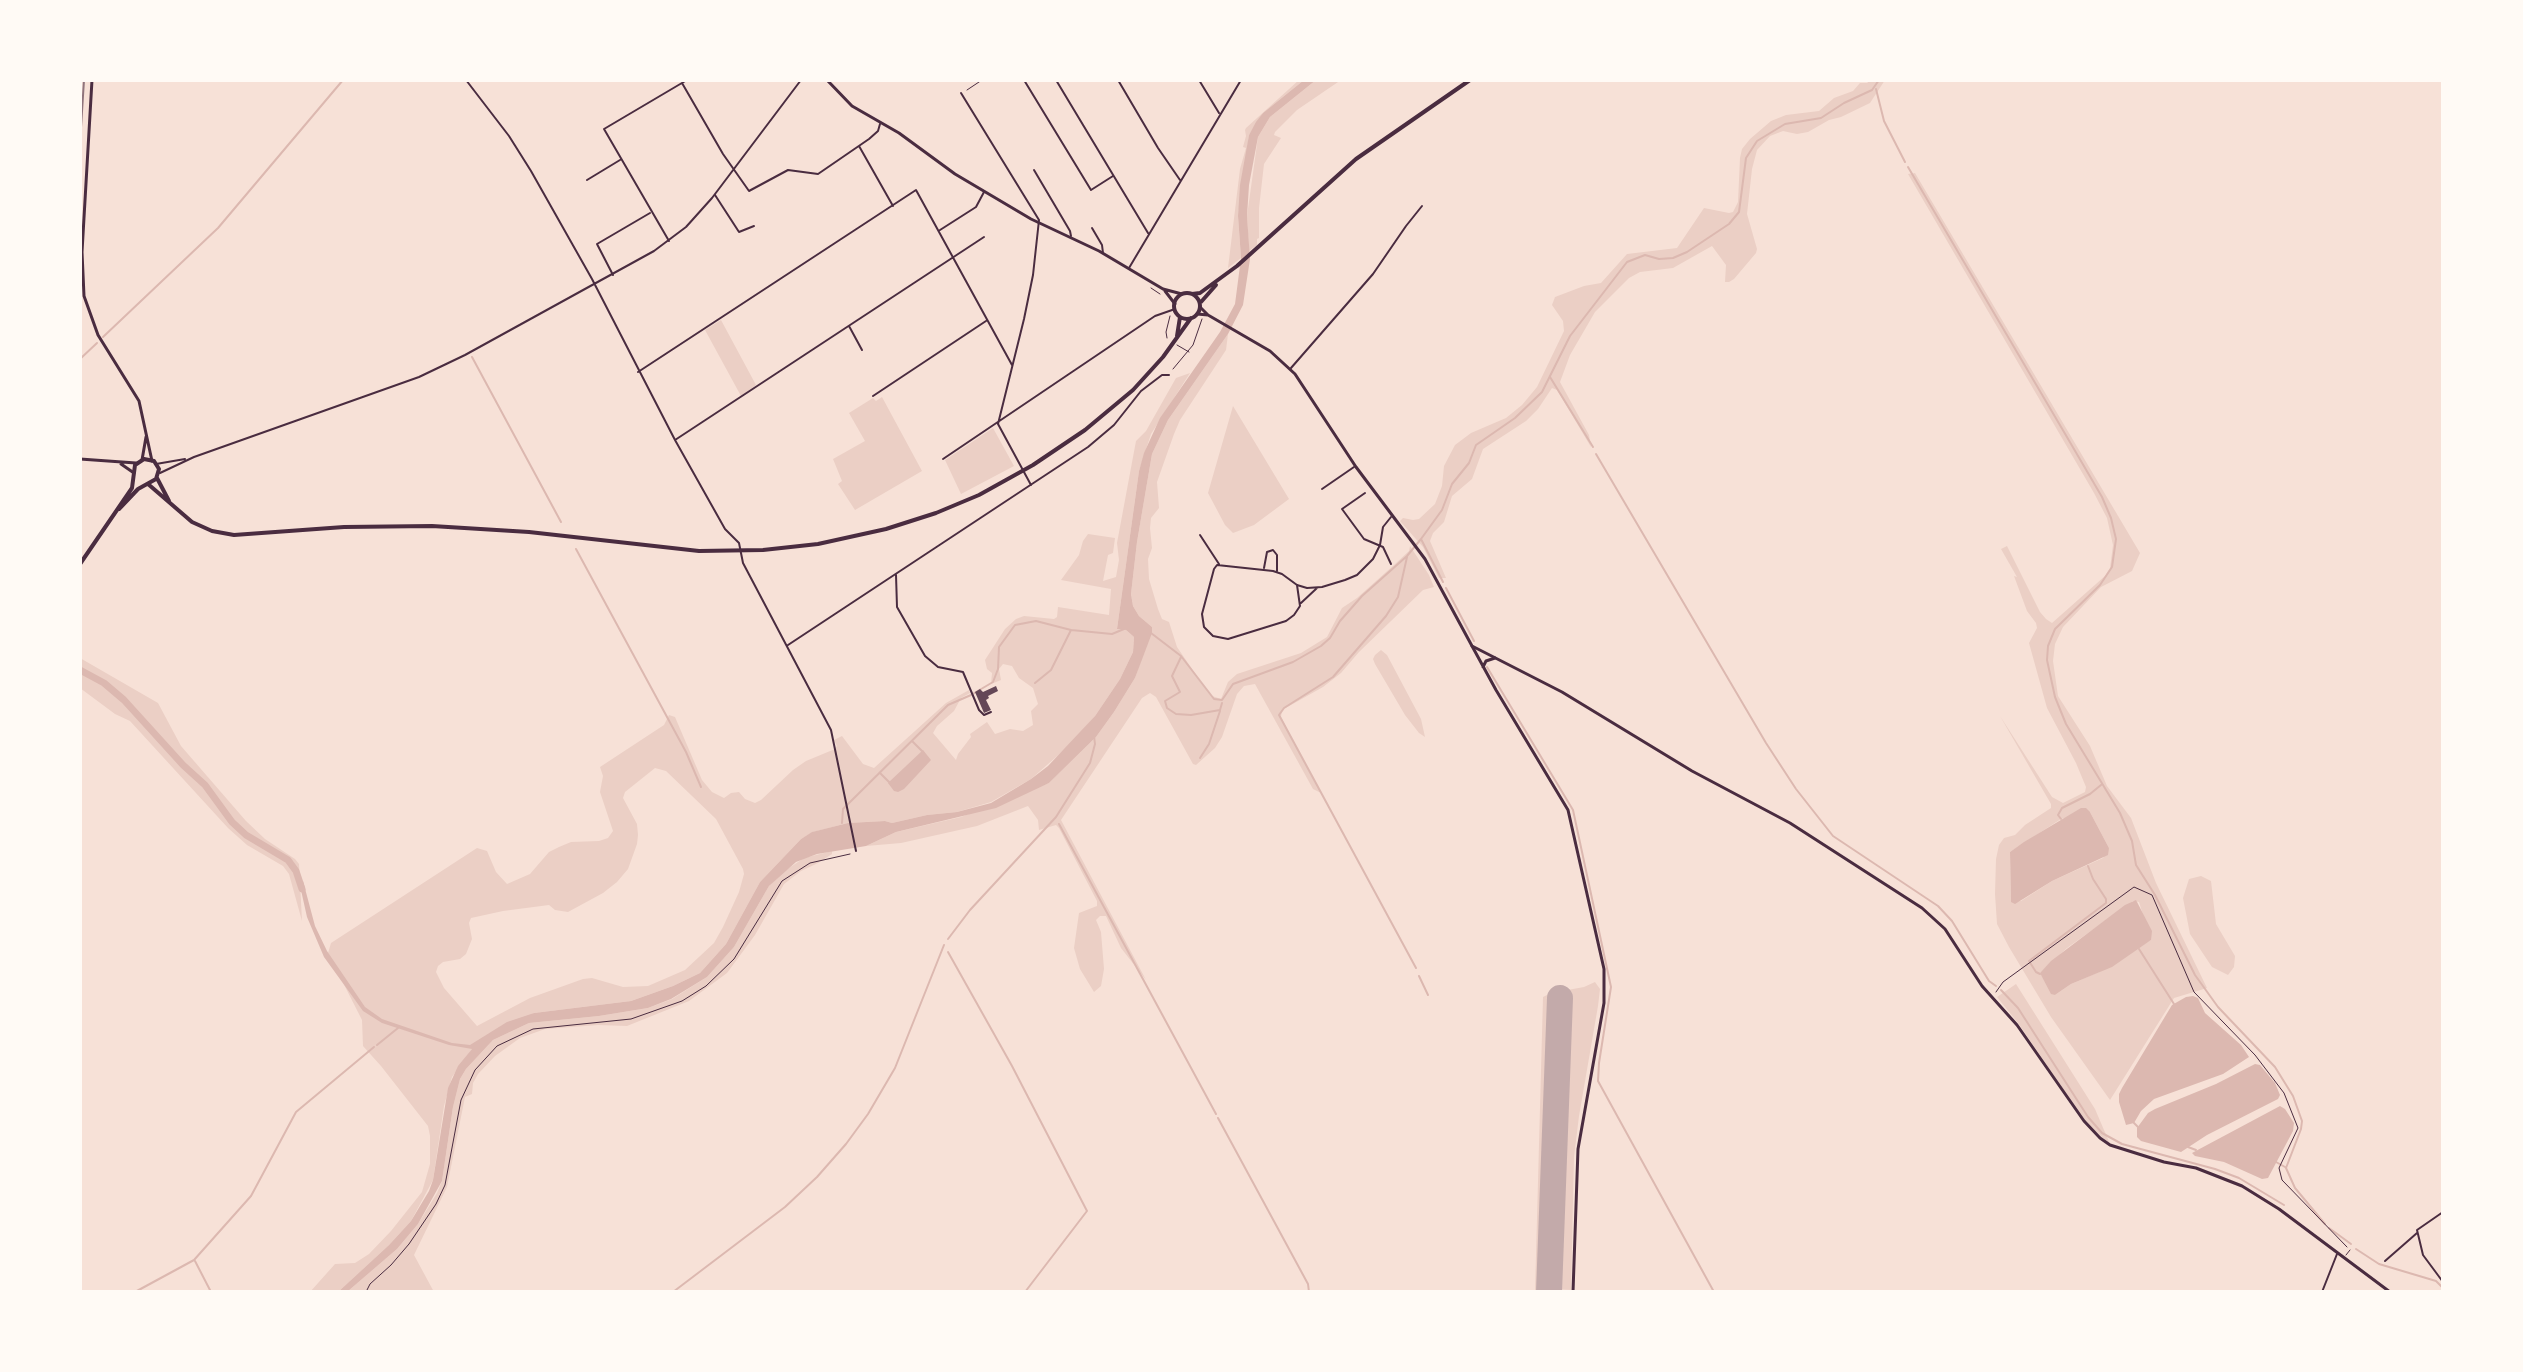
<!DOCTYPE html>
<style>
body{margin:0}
#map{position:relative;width:2523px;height:1372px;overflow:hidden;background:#f7e1d7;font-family:Cabin,sans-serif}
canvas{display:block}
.frame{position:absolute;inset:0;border:82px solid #fffaf5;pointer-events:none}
</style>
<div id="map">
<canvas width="2523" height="1372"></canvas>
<div class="frame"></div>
</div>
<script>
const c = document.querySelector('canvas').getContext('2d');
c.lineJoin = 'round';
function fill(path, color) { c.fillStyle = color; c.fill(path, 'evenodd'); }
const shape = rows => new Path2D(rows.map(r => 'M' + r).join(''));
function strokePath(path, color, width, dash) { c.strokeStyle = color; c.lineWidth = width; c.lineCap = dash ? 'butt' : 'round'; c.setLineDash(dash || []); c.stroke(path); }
fill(shape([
 [1299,80,1304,80,1263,113,1249,135,1238,216,1241,258,1228,268,1240,169,1246,148,1243,147,1246,136,1245,130,1246,128],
 [1316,80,1341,80,1297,110,1275,132,1274,135,1281,138,1264,164,1259,208,1259,238,1257,239,1257,245,1249,251,1247,216,1258,137,1270,117],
 [1871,80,1885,80,1870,103,1841,117,1829,120,1808,132,1797,134,1783,131,1770,136,1757,150,1752,169,1747,214,1757,249,1756,253,1734,279,1729,282,1725,282,1726,265,1712,246,1673,268,1640,272,1629,278,1595,312,1570,355,1560,382,1589,435,1591,447,1557,390,1552,388,1538,409,1526,421,1483,449,1472,479,1452,496,1444,522,1433,533,1430,541,1446,578,1439,578,1423,547,1400,521,1403,518,1413,520,1419,519,1435,504,1442,486,1444,466,1455,445,1471,433,1506,418,1522,405,1537,387,1564,331,1563,321,1552,305,1555,297,1584,286,1601,283,1627,254,1677,248,1704,208,1729,213,1733,212,1738,202,1740,158,1742,149,1750,139,1771,121,1786,115,1819,111,1834,98,1853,91,1860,83,1867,83],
 [1915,173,2140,553,2132,571,2101,587,2063,627,2055,644,2053,661,2058,696,2090,746,2107,786,2131,818,2156,883,2207,988,2174,998,2110,1100,2051,1017,2009,947,1997,924,1995,894,1996,859,1999,845,2004,838,2015,835,2025,825,2051,808,2051,804,2000,716,2052,797,2063,803,2085,792,2086,787,2076,763,2047,708,2029,643,2037,628,2036,623,2027,611,2014,576,2017,577,2001,549,2007,546,2040,612,2046,619,2052,623,2105,576,2110,568,2113,545,2107,518,2094,493,1908,174],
 [2090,812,2109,848,2103,858,2052,881,2021,901,2011,902,2010,852,2061,819],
 [2133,901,2139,902,2151,940,2099,972,2071,984,2055,995,2040,973,2067,948],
 [721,320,756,385,741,396,705,330],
 [1228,334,1226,350,1180,420,1174,434,1157,482,1159,508,1151,518,1150,528,1152,548,1148,559,1149,579,1158,609,1162,619,1169,622,1177,647,1203,685,1212,696,1221,699,1228,682,1237,674,1301,653,1327,637,1342,608,1357,598,1394,565,1409,551,1410,546,1429,575,1434,587,1423,590,1359,652,1341,673,1323,687,1282,710,1281,717,1321,793,1313,789,1255,684,1244,686,1237,694,1222,737,1215,748,1196,765,1193,764,1156,697,1150,693,1142,698,1061,820,1146,980,1121,948,1106,916,1100,916,1096,920,1101,932,1104,969,1101,986,1094,992,1080,969,1074,948,1079,913,1097,906,1097,901,1059,828,1056,825,1039,830,1038,820,1028,806,977,826,901,843,866,846,896,832,961,817,1049,783,1096,737,1114,712,1135,678,1152,627,1139,616,1133,606,1131,594,1137,542,1152,454,1168,420],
 [1190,373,1151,434,1139,471,1117,629,1126,630,1134,637,1133,652,1120,679,1095,716,1072,743,1031,779,991,802,957,812,927,815,892,823,885,821,848,823,813,832,801,839,760,882,726,944,700,973,673,986,631,1001,534,1013,473,1048,452,1077,444,1106,433,1180,411,1221,389,1245,338,1292,310,1292,335,1264,355,1263,369,1254,391,1231,422,1192,430,1164,430,1136,428,1126,381,1066,363,1046,362,1020,328,953,331,943,477,848,487,851,496,872,507,884,530,874,549,852,559,847,571,842,599,841,608,838,613,831,600,792,603,776,600,767,664,725,669,715,675,717,702,780,712,792,724,798,731,793,739,792,745,799,755,803,761,800,793,770,806,761,835,749,837,746,834,740,842,736,863,764,874,768,946,703,969,690,970,693,961,698,954,711,937,726,933,733,956,760,958,754,971,737,970,734,987,722,995,734,1010,729,1023,731,1033,725,1031,711,1038,704,1033,688,1019,678,1012,666,1003,664,999,669,1001,680,991,684,992,673,987,669,985,660,1005,629,1016,619,1024,616,1054,619,1057,617,1058,607,1109,615,1111,589,1061,580,1079,555,1083,541,1088,534,1115,538,1113,553,1108,555,1103,581,1116,577,1119,560,1117,543,1136,441,1146,431,1176,378],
 [655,768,666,771,716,819,743,869,744,874,739,892,723,927,714,943,685,970,648,986,623,987,592,978,583,979,530,998,477,1026,444,988,436,972,438,966,443,962,460,959,466,954,472,939,469,923,471,918,503,911,549,905,555,910,568,912,603,893,617,882,628,869,637,844,638,835,637,824,623,798,625,792],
 [882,397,922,471,855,510,838,484,842,481,833,459,865,441,849,413,873,398,876,401],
 [1233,406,1289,499,1254,525,1233,533,1225,525,1208,493],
 [993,428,1014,466,961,494,945,460],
 [1381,650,1387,655,1421,719,1425,737,1419,733,1405,715,1375,664,1373,659,1375,655],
 [80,658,158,703,181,746,246,821,265,839,295,859,299,864,302,921,289,874,283,866,247,845,228,828,130,721,115,714,80,688],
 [832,851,832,854,818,863,801,871,784,884,755,935,727,973,689,1001,627,1026,598,1025,545,1029,520,1038,495,1056,478,1074,473,1083,472,1094,465,1097,447,1187,414,1255,434,1292,347,1292,397,1249,418,1224,437,1193,442,1181,453,1107,460,1079,466,1069,493,1040,529,1023,599,1016,648,1008,672,999,707,977,734,947,769,886,780,874,804,858],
 [2201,876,2211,881,2216,924,2235,956,2234,967,2228,975,2212,967,2190,934,2183,898,2189,879],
 [1595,982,1600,989,1598,1006,1579,1116,1574,1157,1571,1290,1554,1289,1554,1274,1551,1273,1551,1258,1548,1257,1544,1292,1535,1292,1543,997,1551,993,1584,987],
 [2016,984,2095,1109,2110,1144,2087,1124,2018,1023,1997,997]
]), '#ebcfc5');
fill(shape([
 [1304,80,1316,80,1270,117,1258,137,1249,185,1247,216,1250,259,1243,305,1228,334,1168,420,1152,454,1137,542,1131,594,1133,606,1139,616,1152,627,1152,633,1135,678,1114,712,1096,737,1049,783,996,808,896,832,866,846,817,854,796,862,769,886,734,947,707,977,671,999,648,1008,599,1016,529,1023,493,1040,466,1069,460,1079,453,1107,442,1181,418,1224,397,1249,347,1292,338,1292,389,1245,411,1221,429,1191,433,1180,448,1088,458,1066,472,1049,449,1045,382,1023,363,1011,324,957,307,917,299,881,303,881,315,926,327,951,365,1007,382,1019,452,1043,470,1045,507,1022,534,1013,631,1001,673,986,700,973,726,944,760,882,801,839,812,832,848,823,885,821,892,823,927,815,957,812,991,803,1031,779,1048,766,1095,716,1120,679,1133,652,1134,637,1126,630,1117,629,1139,471,1144,453,1160,418,1220,332,1235,304,1241,258,1238,216,1240,185,1249,135,1256,122,1263,113],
 [923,750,931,760,904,789,898,792,894,791,888,783],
 [2081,808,2086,808,2090,812,2109,848,2108,855,2052,881,2015,904,2011,902,2010,852,2024,842],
 [2136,900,2152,931,2151,940,2112,967,2071,984,2055,995,2051,994,2040,973,2051,961,2125,905],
 [2193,996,2198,998,2205,1013,2241,1045,2249,1057,2223,1074,2154,1099,2141,1111,2134,1123,2126,1125,2119,1102,2119,1094,2122,1088,2172,1005,2186,997],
 [2255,1064,2260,1065,2275,1083,2280,1095,2278,1099,2207,1135,2181,1152,2141,1141,2137,1137,2137,1128,2148,1113,2155,1109,2216,1084],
 [2280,1106,2285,1109,2294,1123,2293,1131,2268,1178,2262,1179,2224,1162,2195,1156,2192,1153]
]), '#dcb8b0');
strokePath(shape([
 [1876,89,1884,121,1905,162],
 [1908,167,2064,432,2102,497,2111,518,2116,539,2112,567,2100,585,2055,629,2048,646,2047,660,2055,697,2066,724,2120,813,2132,841,2136,865,2155,895,2195,975,2218,1007,2275,1067,2293,1096,2302,1121,2301,1129,2286,1168,2295,1188,2325,1224],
 [103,337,218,228,343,80],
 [472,357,561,522],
 [80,359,97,343],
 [1550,377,1593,447],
 [1596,454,1766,743,1796,789,1833,836,1938,906,1952,921,1989,981,1996,986],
 [576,549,686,752,701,787],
 [1407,557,1398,597,1386,616,1333,677,1284,708,1279,715,1416,968],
 [1443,582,1421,539,1442,510,1452,484,1469,463,1476,445,1515,418,1542,392,1570,336,1627,262,1645,255,1659,259,1673,258,1687,252,1729,224,1739,212,1746,158,1757,141,1785,124,1821,118,1844,103,1872,90,1879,80],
 [1446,588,1474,641],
 [1151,633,1181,656,1214,699,1222,700,1233,684,1293,662,1321,646,1330,638,1340,621,1362,596,1407,556,1421,539],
 [1181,657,1172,676,1180,692,1165,701,1167,708,1176,714,1191,715,1220,710,1222,703],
 [1487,667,1573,810,1611,987,1599,1063,1598,1081,1714,1292],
 [1035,683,1051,670,1071,630],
 [912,741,923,752],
 [1200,758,1209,744,1220,711],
 [880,773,890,783],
 [2061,819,2058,815,2062,808,2090,794,2101,785],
 [842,823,843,809,948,705,971,695,993,682,998,669,999,647,1015,625,1036,621,1071,630,1112,634,1124,629],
 [1059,824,1216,1114],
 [948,939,970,910,1056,817,1090,763,1095,744,1094,736],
 [2139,949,2174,1004],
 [948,952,1012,1066,1087,1211,1025,1292],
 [2040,974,2036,972,2029,961,2106,903,2106,899,2093,879,2088,866],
 [1419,976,1428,995],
 [2001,990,2018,1008,2088,1117,2102,1133,2122,1144,2215,1169,2239,1178,2284,1205],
 [377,1045,398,1028],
 [1218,1118,1308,1284,1309,1292],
 [2134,1123,2138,1127],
 [2188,1147,2196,1150],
 [2276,1162,2285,1167],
 [2329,1228,2351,1244],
 [2356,1249,2379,1264,2436,1281,2443,1288],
 [195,1261,211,1292],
 [135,1292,194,1260,251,1196,296,1112,374,1047],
 [673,1292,785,1207,817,1177,846,1144,868,1114,895,1068,944,945]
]), '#dcb8b0', 2);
strokePath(shape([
 [80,670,104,683,124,700,183,765,205,785,232,822,246,835,288,860,296,871,302,889]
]), '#dcb8b0', 7);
strokePath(shape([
 [1549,1292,1560,998]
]), '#c3aaaa', 26);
fill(shape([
 [996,686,998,691,988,696,989,698,986,700,991,710,984,713,975,692,980,689,983,692]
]), '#644757');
strokePath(shape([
 [967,90,982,80],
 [1151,288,1160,294],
 [1167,338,1166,332,1170,316],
 [1177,345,1189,352],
 [1173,369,1193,345,1202,319],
 [1996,992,2003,982,2134,887,2152,895,2194,992,2255,1055,2284,1093,2298,1128,2279,1168,2282,1180,2347,1247],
 [366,1292,370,1284,391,1265,409,1244,436,1204,445,1185,461,1100,475,1070,497,1046,533,1029,631,1019,682,1001,706,986,734,959,782,881,810,863,850,854]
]), '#4a2c40', 1);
strokePath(shape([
 [2346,1255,2350,1250]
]), '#4a2c40', 1);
strokePath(shape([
 [466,80,509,136,531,171,592,279,675,440,725,529,739,543,743,563,831,730,856,851],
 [1024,80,1091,190,1113,176],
 [1056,80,1148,233],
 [1118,80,1158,148,1180,180],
 [1199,80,1219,113],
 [682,83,723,154,749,191,788,170,818,174,869,139,878,131,880,124],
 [961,93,1039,220,1033,275,1024,319,998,424,1031,485],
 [859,146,893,206],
 [1034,170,1070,231,1071,236],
 [587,180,620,160],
 [715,195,739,232,754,226],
 [1092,228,1102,245,1103,253],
 [940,230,976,207,984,192],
 [669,241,604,129,687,80],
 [1129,268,1241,80],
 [613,275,597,244,650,213],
 [849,326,862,350],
 [1291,368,1373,274,1406,226,1422,206],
 [638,372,916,190,1012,365],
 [873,396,986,321],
 [675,440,984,237],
 [943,459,1155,316,1175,309],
 [156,464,185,459],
 [160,473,194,457,419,377,465,355,654,251,686,227,712,198,801,80],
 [1322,489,1354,467],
 [1365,493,1342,509,1364,539,1383,547,1391,564],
 [1200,535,1219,564],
 [1264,568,1267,552,1273,550,1277,555,1277,571],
 [896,575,897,607,925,656,938,667,963,672,979,710,984,715,991,712],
 [1297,585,1300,606,1294,615,1286,621,1228,639,1213,636,1204,627,1202,614,1214,569,1217,565,1273,571,1282,574,1297,585,1307,588,1322,587,1345,580,1357,575,1373,559,1380,545,1383,527,1391,517],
 [1301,603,1317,588],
 [788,645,1088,447,1114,425,1141,391,1162,375,1169,375],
 [2443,1212,2417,1230,2423,1255,2443,1282],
 [2385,1261,2417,1233],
 [2322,1292,2337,1254]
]), '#4a2c40', 2);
strokePath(shape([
 [1472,646,1496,690,1568,810,1604,969,1604,1003,1578,1149,1573,1292],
 [1483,667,1486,661,1495,658]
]), '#4a2c40', 3);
strokePath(shape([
 [92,80,82,252,84,296,98,335,139,401,152,461],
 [827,80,852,106,899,133,955,174,1031,219,1099,251,1163,289,1182,294],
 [1165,291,1175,304],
 [1200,307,1208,315,1270,351,1295,374,1356,467,1425,559,1472,646,1562,692,1692,771,1790,823,1922,908,1945,929,1982,986,2017,1025,2084,1121,2100,1138,2110,1145,2164,1162,2196,1168,2242,1186,2279,1209,2390,1292],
 [1197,314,1208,315],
 [80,459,136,463],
 [142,460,146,437],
 [121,464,134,473]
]), '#4a2c40', 3);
strokePath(shape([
 '1174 306a13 13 0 1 1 26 0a13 13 0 1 1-26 0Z',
 [1192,294,1200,293,1237,266,1356,159,1470,80],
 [1201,302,1216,285],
 [1177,336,1180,317],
 [157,478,169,501],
 [148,484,192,522,212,531,234,535,344,527,432,526,529,532,699,551,763,550,818,544,886,529,936,513,979,495,1033,465,1085,430,1133,390,1163,357,1191,318],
 [80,564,132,488,135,465,144,459,154,461,159,469,156,479,138,489,119,509]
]), '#4a2c40', 4);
strokePath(shape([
 [80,143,84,80]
]), '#8f747c', 2);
</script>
